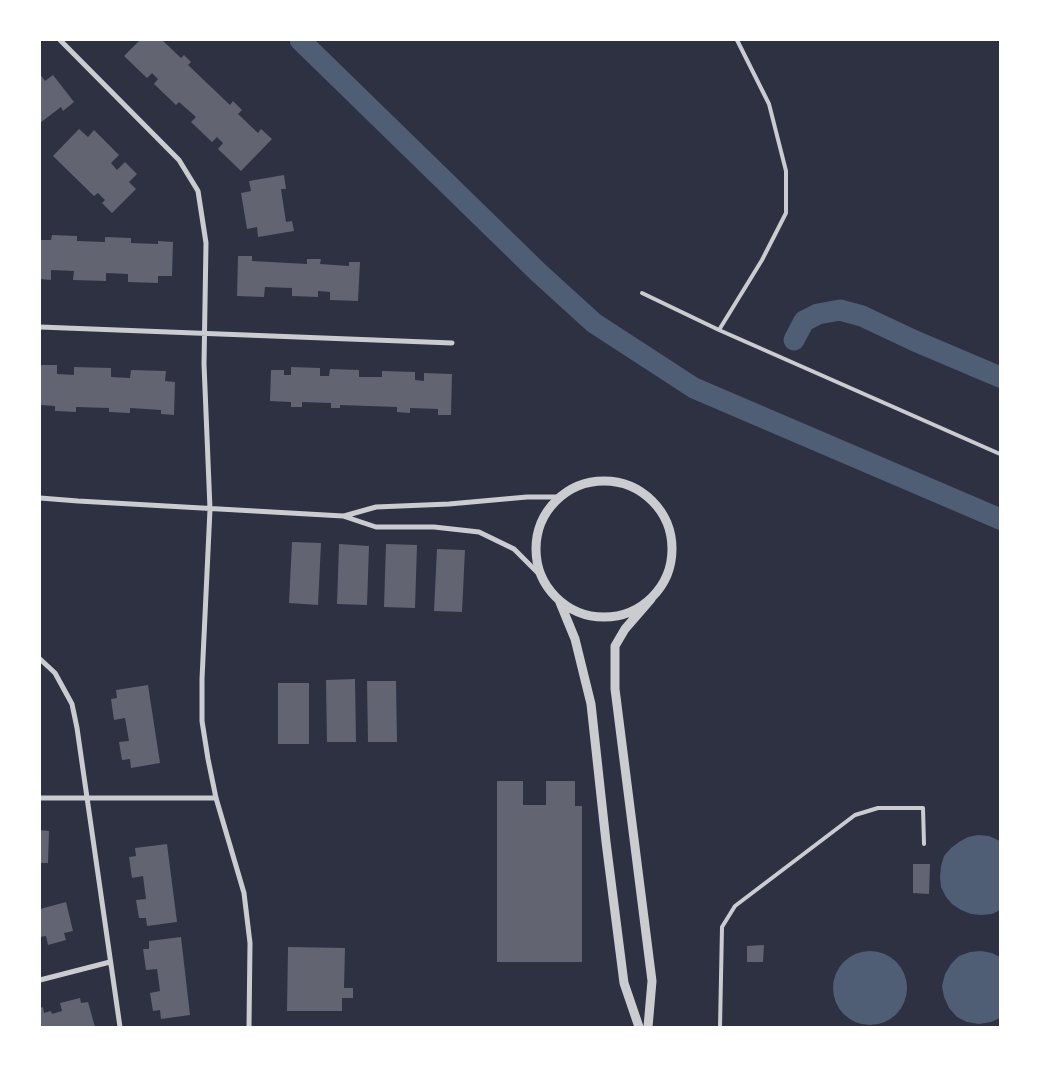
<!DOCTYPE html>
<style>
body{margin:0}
#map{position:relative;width:1040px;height:1067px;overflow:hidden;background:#2d3142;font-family:Jost,sans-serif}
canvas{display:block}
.frame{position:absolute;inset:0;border:41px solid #fff;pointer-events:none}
</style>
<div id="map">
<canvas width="1040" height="1067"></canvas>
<div class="frame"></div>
</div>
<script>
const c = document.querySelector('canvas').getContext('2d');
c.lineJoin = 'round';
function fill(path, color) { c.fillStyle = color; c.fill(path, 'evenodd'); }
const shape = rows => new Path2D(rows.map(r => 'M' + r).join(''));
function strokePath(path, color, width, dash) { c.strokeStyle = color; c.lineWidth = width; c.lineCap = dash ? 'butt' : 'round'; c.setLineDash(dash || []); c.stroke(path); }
fill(shape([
 [978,835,989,836,1000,841,1000,910,992,914,981,915,971,914,961,910,952,904,946,897,941,887,940,877,941,866,944,856,951,848,959,842,968,837],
 [981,951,992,953,1000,957,1000,1018,991,1022,979,1024,967,1022,957,1017,949,1008,944,997,942,986,945,974,951,964,959,956,970,952],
 '833 988a37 37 0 1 1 74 0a37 37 0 1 1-74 0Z'
]), '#4f5d75');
strokePath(shape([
 [300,40,539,273,594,323,694,388,1000,519],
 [794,340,804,321,818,314,840,310,862,316,915,341,1000,377]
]), '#4f5d75', 21);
fill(shape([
 [140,40,162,40,181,58,184,55,191,62,188,65,230,105,233,101,242,110,238,114,258,133,261,129,272,139,241,171,218,149,223,143,217,137,212,142,191,122,196,117,179,102,176,105,154,84,158,79,152,73,147,78,124,56],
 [40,74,45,81,53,75,74,102,63,111,61,107,40,123],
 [79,129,88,137,94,130,119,155,111,163,117,170,125,162,137,174,129,182,136,189,112,213,102,203,105,200,98,193,94,196,53,156],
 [284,175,286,189,281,189,286,222,292,221,294,231,258,237,257,227,247,229,241,193,251,191,249,181],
 [52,235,77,236,77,241,105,242,105,237,131,238,131,243,158,244,158,241,173,242,172,276,158,276,158,283,128,282,128,274,106,273,106,281,73,280,74,271,51,270,51,280,40,279,40,240,51,240],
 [238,256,252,256,252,261,307,264,307,259,321,259,320,264,349,266,349,262,360,262,358,301,330,300,330,292,318,291,318,297,292,296,292,288,265,287,264,297,237,296],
 [40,365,57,365,57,374,74,375,74,367,111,368,111,377,130,378,131,370,166,371,165,381,175,382,174,415,161,414,161,410,130,408,130,413,109,412,109,408,76,407,76,412,55,411,55,406,40,405],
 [291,367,320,368,320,376,329,376,330,369,359,370,359,377,382,377,382,371,415,372,415,380,424,381,424,373,452,374,451,415,438,415,438,409,410,408,410,413,397,412,397,407,340,405,340,408,331,408,331,403,302,402,302,407,291,407,291,402,270,401,271,370,284,370,284,375,291,375],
 [292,542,321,543,318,605,289,603],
 [339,544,369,546,367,605,337,604],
 [386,544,417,545,415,608,384,607],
 [437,549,465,550,462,612,434,611],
 [355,679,356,742,327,742,326,680],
 [367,681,396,681,397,742,368,742],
 [278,683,309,683,309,744,278,744],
 [148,685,160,763,131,768,130,759,122,760,119,742,129,741,125,718,114,720,111,699,117,698,116,690],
 [497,781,523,781,523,805,546,805,546,781,575,781,575,806,582,806,582,962,497,962],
 [40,830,49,831,48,863,40,863],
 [167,844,177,922,147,926,146,918,139,918,136,900,146,899,143,876,132,878,129,857,136,856,135,848],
 [913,864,930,864,929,894,913,893],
 [66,902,73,931,64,933,66,940,48,945,46,936,40,937,40,909],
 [181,937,190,1015,161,1019,160,1010,153,1011,150,993,160,991,157,969,146,970,143,949,149,949,149,941],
 [764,945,763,962,747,962,747,946],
 [288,947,345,948,344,988,353,988,353,998,342,998,342,1011,287,1011],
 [80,998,81,1003,88,1002,95,1027,40,1027,40,1008,43,1007,44,1013,51,1011,52,1014,62,1011,60,1003]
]), '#626471');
strokePath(shape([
 [642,293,719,330,1000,454],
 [719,330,762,260,786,213,786,171,769,104,737,40],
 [720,1027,722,927,735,906,855,815,878,808,923,808,924,844]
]), '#caccd0', 4);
strokePath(shape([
 [60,40,179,160,198,191,206,243,204,364,210,509,202,679,202,721,208,759,216,798,244,893,250,943,249,1027],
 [40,327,452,343],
 [40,498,78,501,343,516,376,527,434,527,479,532,514,549,540,575],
 [344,516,376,507,449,504,527,497,559,497],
 [40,659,55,673,72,704,77,728,120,1027],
 [40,798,216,798],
 [40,980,110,962]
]), '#caccd0', 5);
strokePath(shape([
 '536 549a68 68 0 1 1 136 0a68 68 0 1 1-136 0Z',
 [559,600,575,639,591,704,606,842,624,983,639,1027],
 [648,1027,652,981,615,689,615,646,625,629,651,599]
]), '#caccd0', 9);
</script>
